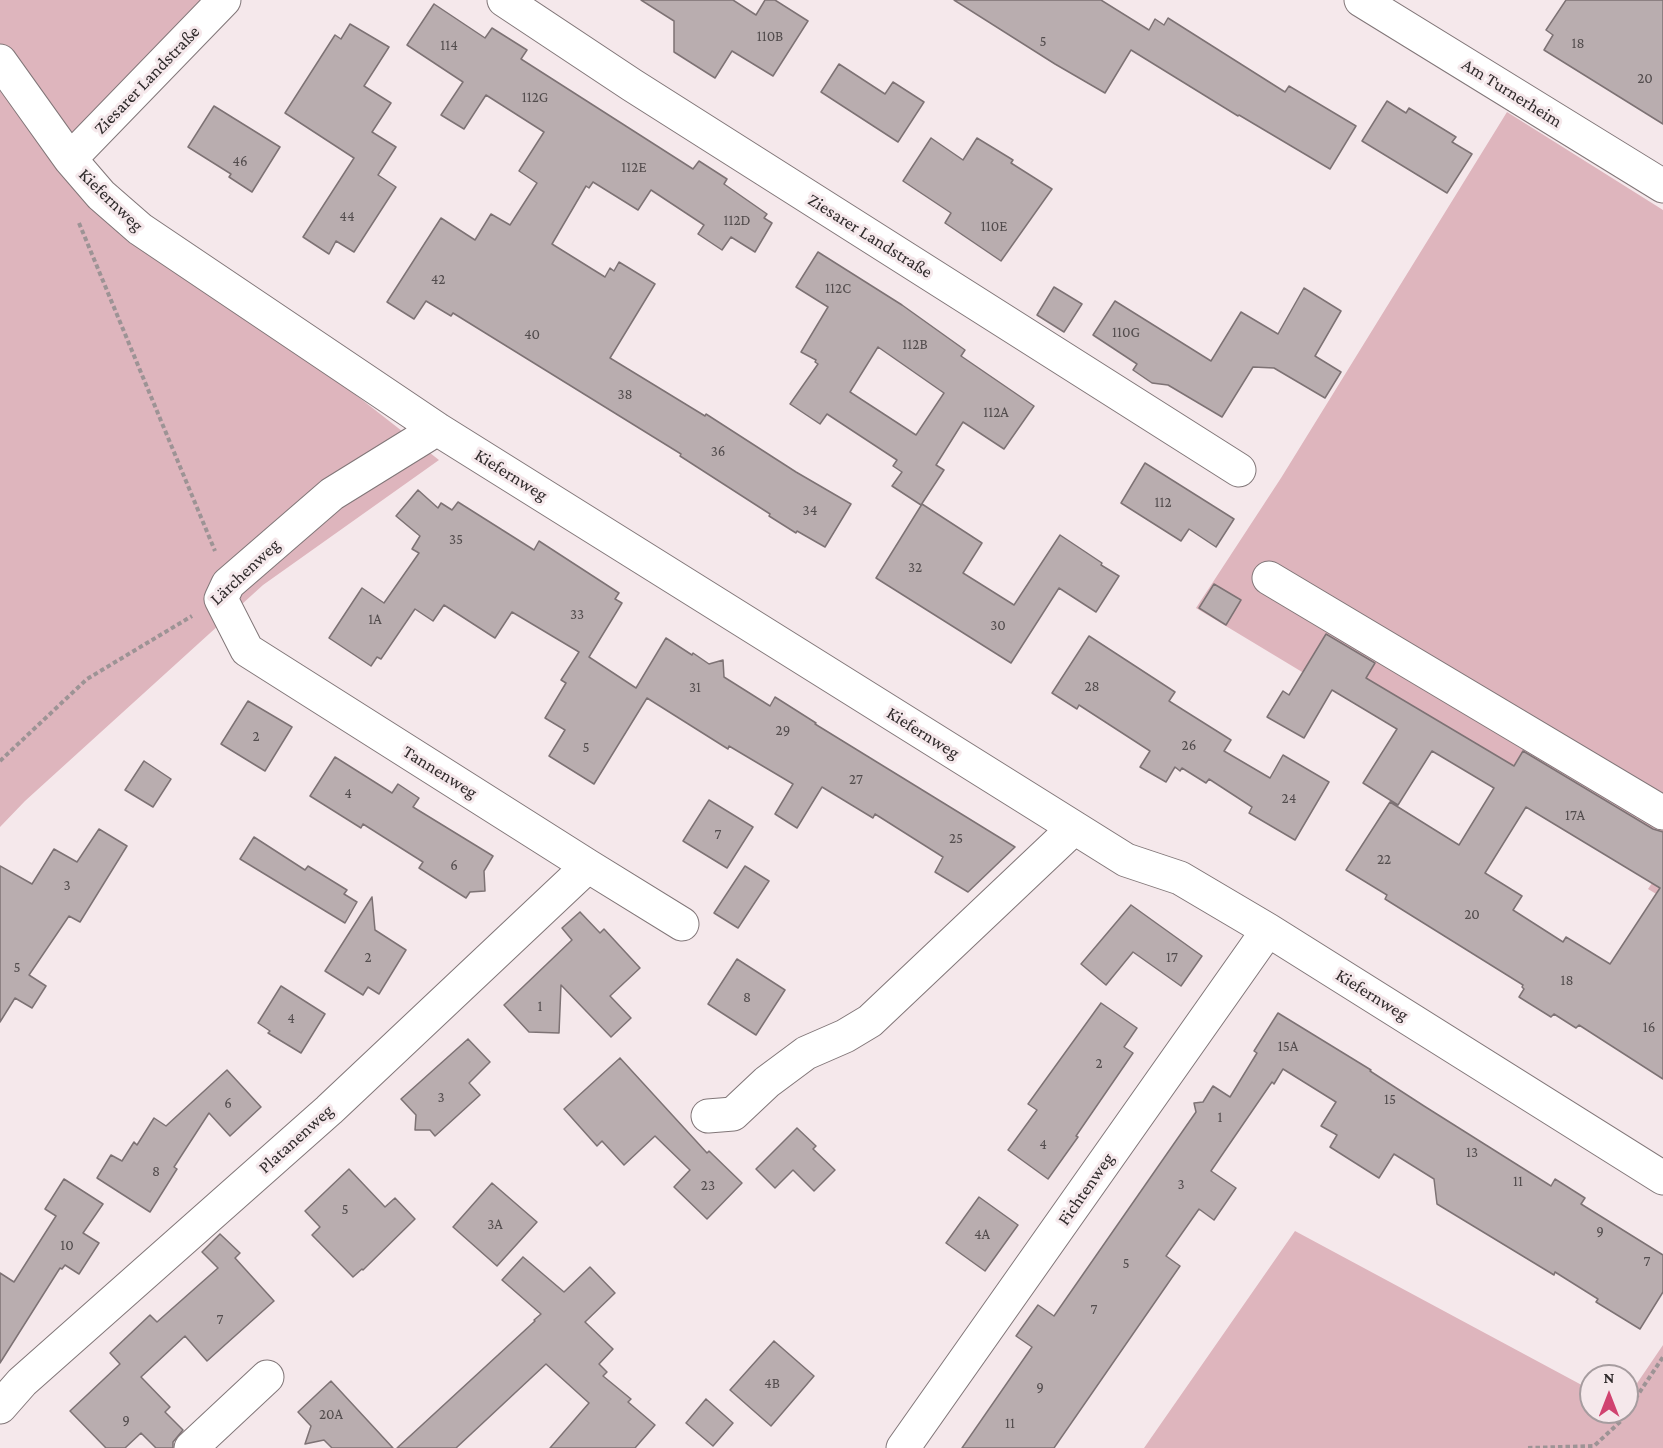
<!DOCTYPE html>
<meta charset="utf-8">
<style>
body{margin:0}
#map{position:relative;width:1663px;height:1448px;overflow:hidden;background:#f5e8eb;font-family:"Crimson Pro",serif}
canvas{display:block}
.north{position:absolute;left:1579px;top:1364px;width:60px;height:60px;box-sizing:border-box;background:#f5e8eb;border:2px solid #a69c9f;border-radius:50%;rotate:0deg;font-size:16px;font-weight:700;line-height:24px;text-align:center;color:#302b2c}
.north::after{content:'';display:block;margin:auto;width:21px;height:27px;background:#d04370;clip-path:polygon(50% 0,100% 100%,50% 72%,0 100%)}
</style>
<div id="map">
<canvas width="1663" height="1448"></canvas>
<div class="north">N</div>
</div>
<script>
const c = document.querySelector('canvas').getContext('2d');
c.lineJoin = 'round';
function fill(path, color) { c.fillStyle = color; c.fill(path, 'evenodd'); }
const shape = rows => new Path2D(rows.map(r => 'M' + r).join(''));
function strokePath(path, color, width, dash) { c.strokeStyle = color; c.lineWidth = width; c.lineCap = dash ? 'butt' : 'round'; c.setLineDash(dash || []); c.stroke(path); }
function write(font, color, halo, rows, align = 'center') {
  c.font = font + ' "Crimson Pro",serif'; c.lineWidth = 6; c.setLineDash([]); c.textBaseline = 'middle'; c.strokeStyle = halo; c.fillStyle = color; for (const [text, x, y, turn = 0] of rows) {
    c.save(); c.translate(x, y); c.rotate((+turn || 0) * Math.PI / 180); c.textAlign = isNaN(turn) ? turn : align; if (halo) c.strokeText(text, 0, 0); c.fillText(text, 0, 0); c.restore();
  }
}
fill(shape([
 [0,0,215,0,62,165,439,460,263,585,25,801,0,827],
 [1507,112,1663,210,1663,898,1648,889,1652,883,1196,608,1281,478],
 [1295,1231,1591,1390,1591,1412,1627,1412,1627,1398,1663,1345,1663,1448,1144,1448]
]), '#deb5bd');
const building = shape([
 [641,0,733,0,756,15,765,0,775,0,808,21,773,76,732,51,715,78,674,52,674,21,641,0],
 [954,0,1101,0,1149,30,1155,19,1164,25,1168,18,1285,92,1289,86,1356,126,1330,169,1239,115,1238,116,1131,50,1105,93,1055,64,954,0],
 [1566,0,1663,0,1663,124,1544,50,1553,35,1546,30,1566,0],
 [434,4,485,38,492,28,527,50,521,59,693,169,699,161,727,179,724,184,767,214,764,218,772,223,755,252,731,237,722,250,698,234,704,225,651,190,638,210,593,182,589,188,586,186,552,244,605,277,610,268,614,271,619,262,655,284,610,358,705,416,706,414,796,472,851,504,825,547,797,531,796,533,769,516,770,514,680,456,681,454,453,313,451,316,426,301,414,319,387,302,441,218,475,240,491,214,510,225,537,183,519,171,544,132,486,95,464,129,441,115,463,82,407,45,434,4],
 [350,24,389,47,364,86,391,103,372,132,396,147,378,175,396,187,354,252,336,241,329,254,303,237,354,158,285,113,335,35,341,39,350,24],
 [839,64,885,94,893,82,924,102,898,142,821,92,839,64],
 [1387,101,1406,113,1409,108,1456,137,1452,142,1472,154,1447,193,1362,141,1387,101],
 [214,106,280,147,252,192,229,177,231,174,188,147,214,106],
 [931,138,963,160,977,138,1013,160,1011,163,1052,189,1001,261,945,223,951,213,903,181,931,138],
 [818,252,902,305,965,350,961,356,1034,406,1004,449,963,422,936,465,944,470,921,505,892,486,902,472,893,466,897,460,827,414,820,424,790,404,818,364,815,362,816,360,801,352,828,307,796,287,818,252],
 [878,347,944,393,916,435,850,392,878,347],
 [1054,287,1082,304,1064,332,1037,315,1054,287],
 [1304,288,1341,311,1315,356,1341,372,1325,398,1274,368,1253,367,1222,417,1168,385,1152,383,1133,370,1137,364,1093,335,1115,301,1211,361,1241,312,1278,334,1304,288],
 [1145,463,1234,519,1216,547,1189,529,1181,541,1121,503,1145,463],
 [418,490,438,508,441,503,452,510,458,502,534,550,539,541,619,593,615,599,622,603,589,657,636,688,666,638,692,655,693,653,709,664,723,660,724,677,770,706,775,697,816,723,815,724,1015,847,968,892,935,872,943,857,875,814,873,818,822,787,797,828,775,814,793,784,729,746,728,749,647,698,594,784,549,756,565,730,545,718,566,683,561,680,579,652,512,612,495,638,444,605,433,621,415,609,381,659,377,657,371,666,329,638,362,588,384,603,419,553,412,549,420,536,396,516,418,490],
 [922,504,982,543,963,573,1014,605,1060,535,1102,563,1101,565,1119,576,1096,612,1059,588,1011,663,876,578,922,504],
 [1214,584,1241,600,1226,625,1199,608,1214,584],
 [1326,634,1375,663,1366,678,1514,766,1523,751,1653,829,1663,832,1663,1079,1579,1025,1576,1028,1554,1014,1551,1017,1519,997,1524,989,1522,987,1523,985,1385,899,1387,895,1346,870,1390,802,1459,845,1494,788,1432,751,1398,805,1363,783,1397,729,1332,690,1304,738,1267,717,1283,691,1289,695,1326,634],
 [1526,807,1660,888,1610,964,1566,937,1563,942,1513,910,1522,896,1485,873,1526,807],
 [1089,636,1175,692,1169,701,1231,740,1224,751,1270,778,1283,755,1329,782,1295,840,1249,813,1252,807,1209,779,1206,783,1182,768,1180,771,1175,767,1166,782,1140,767,1150,751,1079,705,1077,709,1052,693,1089,636],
 [248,701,292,727,265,771,221,744,248,701],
 [335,757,392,793,398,784,419,798,413,807,493,856,484,871,485,891,470,892,466,898,419,868,423,862,363,824,361,828,310,796,335,757],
 [144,761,171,779,153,807,125,790,144,761],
 [709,800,753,827,727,868,683,841,709,800],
 [99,829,127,846,80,922,69,916,29,975,46,986,32,1008,15,998,0,1022,0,866,32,884,54,849,77,862,99,829],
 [254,837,305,870,308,866,347,890,344,894,357,902,345,923,240,859,254,837],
 [745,866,769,881,738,928,714,913,745,866],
 [372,897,375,930,406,950,379,994,368,987,363,995,325,971,372,897],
 [1131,905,1202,956,1181,986,1133,952,1106,985,1081,964,1131,905],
 [580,912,600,933,604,929,640,968,610,996,631,1018,611,1037,561,985,559,1033,529,1032,504,1005,572,940,562,928,580,912],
 [737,959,785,990,756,1035,708,1004,737,959],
 [281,986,325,1014,301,1053,268,1033,270,1031,258,1023,281,986],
 [1101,1003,1137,1028,1124,1047,1133,1053,1076,1136,1078,1137,1048,1179,1008,1150,1037,1110,1028,1104,1101,1003],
 [1278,1013,1371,1070,1370,1071,1424,1106,1551,1186,1555,1179,1585,1198,1581,1204,1663,1255,1663,1292,1640,1329,1596,1302,1598,1299,1555,1272,1554,1275,1437,1204,1434,1179,1394,1154,1379,1178,1330,1147,1337,1135,1321,1126,1336,1102,1283,1069,1274,1084,1272,1082,1211,1171,1236,1188,1214,1220,1199,1209,1166,1256,1180,1266,1054,1448,962,1448,1032,1347,1016,1336,1038,1305,1054,1316,1196,1112,1194,1103,1203,1102,1213,1086,1230,1097,1257,1053,1254,1051,1278,1013],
 [468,1039,490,1062,469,1083,480,1095,435,1136,430,1130,415,1130,416,1115,401,1099,468,1039],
 [620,1058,707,1153,709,1151,742,1183,707,1219,674,1187,690,1170,655,1136,624,1165,602,1141,597,1146,564,1109,620,1058],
 [227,1070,261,1107,230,1136,209,1113,174,1167,177,1169,150,1212,97,1178,111,1155,122,1161,134,1142,137,1145,154,1118,166,1126,227,1070],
 [797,1128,816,1146,813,1149,835,1170,814,1191,793,1170,775,1188,756,1169,797,1128],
 [349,1169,385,1207,395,1198,415,1219,363,1270,362,1269,353,1277,312,1235,320,1227,305,1211,349,1169],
 [64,1179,103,1204,83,1233,99,1243,79,1274,65,1265,62,1269,60,1268,0,1363,0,1273,14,1282,56,1216,45,1209,64,1179],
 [492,1183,537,1222,497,1266,453,1227,492,1183],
 [979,1197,1018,1225,985,1271,946,1243,979,1197],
 [220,1234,240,1253,235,1258,274,1301,207,1361,185,1336,141,1377,170,1407,165,1412,183,1430,173,1442,173,1448,156,1448,141,1433,125,1448,106,1448,70,1411,120,1364,110,1353,150,1315,157,1322,218,1268,202,1252,220,1234],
 [523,1257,564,1292,590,1267,615,1293,585,1322,613,1349,599,1364,607,1372,603,1376,631,1399,628,1402,655,1425,635,1448,550,1448,589,1403,546,1364,456,1448,397,1448,535,1321,534,1320,541,1314,502,1280,523,1257],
 [774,1341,814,1376,771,1426,730,1390,774,1341],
 [331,1381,393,1448,332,1448,324,1440,305,1444,311,1426,298,1412,331,1381],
 [706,1399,733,1423,713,1446,686,1423,706,1399]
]);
fill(building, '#b9adaf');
strokePath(building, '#7d7274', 1.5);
const minor = shape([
 [504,0,632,85,1239,470],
 [1361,0,1663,186],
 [0,61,70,159,101,195,140,229,437,429,1126,860,1180,878,1268,930,1663,1178],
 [70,159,224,0],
 [437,429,332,494,228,584,221,599,247,650,588,866,682,924],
 [1269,578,1663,813],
 [708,1116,733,1114,767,1082,806,1053,845,1036,870,1021,1074,828],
 [0,1407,22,1382,329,1110,588,866],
 [191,1448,267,1377],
 [903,1448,1268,930]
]);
strokePath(minor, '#817678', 35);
strokePath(shape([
 [79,223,215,551],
 [0,761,87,679,192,616],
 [1627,1411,1663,1357],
 [1528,1448,1594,1446,1621,1421,1626,1412]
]), '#9d9395', 4, [4.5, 3]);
strokePath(minor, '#fff', 33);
write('15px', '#524c4d', null, [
 ["110B",770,36],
 ["5",1043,41],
 ["18",1578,43],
 ["114",449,45],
 ["20",1645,78],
 ["112G",535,97],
 ["46",240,161],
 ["112E",634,167],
 ["44",347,216],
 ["112D",737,220],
 ["110E",994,226],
 ["42",438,279],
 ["112C",838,288],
 ["110G",1126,332],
 ["40",532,334],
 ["112B",915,344],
 ["38",625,394],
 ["112A",996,412],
 ["36",718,451],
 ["112",1163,502],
 ["34",810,510],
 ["35",456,539],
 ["32",915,567],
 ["33",577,614],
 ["1A",375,619],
 ["30",998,625],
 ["28",1092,686],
 ["31",695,687],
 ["29",783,730],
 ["2",256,736],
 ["26",1189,745],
 ["5",586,747],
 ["27",856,779],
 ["4",348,793],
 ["24",1289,798],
 ["17A",1575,815],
 ["7",718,834],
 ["25",956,838],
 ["22",1384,859],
 ["6",454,865],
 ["3",67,885],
 ["20",1472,914],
 ["2",368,957],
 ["17",1172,957],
 ["5",17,967],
 ["18",1567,980],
 ["8",747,997],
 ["1",540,1006],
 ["4",291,1018],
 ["16",1649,1027],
 ["15A",1288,1046],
 ["2",1099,1063],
 ["3",441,1097],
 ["15",1390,1099],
 ["6",228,1103],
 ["1",1220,1117],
 ["4",1043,1144],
 ["13",1472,1152],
 ["8",156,1171],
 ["11",1518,1181],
 ["3",1181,1184],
 ["23",708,1185],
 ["5",345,1209],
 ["3A",495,1224],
 ["9",1600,1231],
 ["4A",982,1234],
 ["10",67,1245],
 ["7",1647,1261],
 ["5",1126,1263],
 ["7",1094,1309],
 ["7",220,1319],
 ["4B",772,1383],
 ["9",1040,1387],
 ["20A",331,1414],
 ["9",126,1420],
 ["11",1010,1423]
]);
write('18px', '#302b2c', '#f5e8eb', [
 ["Ziesarer Landstraße",147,80,-46],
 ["Am Turnerheim",1512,93,32],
 ["Kiefernweg",111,200,44],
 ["Ziesarer Landstraße",870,236,32],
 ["Kiefernweg",511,475,32],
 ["Lärchenweg",245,572,-43],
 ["Kiefernweg",923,733,32],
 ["Tannenweg",440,772,32],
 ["Kiefernweg",1372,995,32],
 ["Platanenweg",296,1139,-42],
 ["Fichtenweg",1086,1189,-55]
]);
</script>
